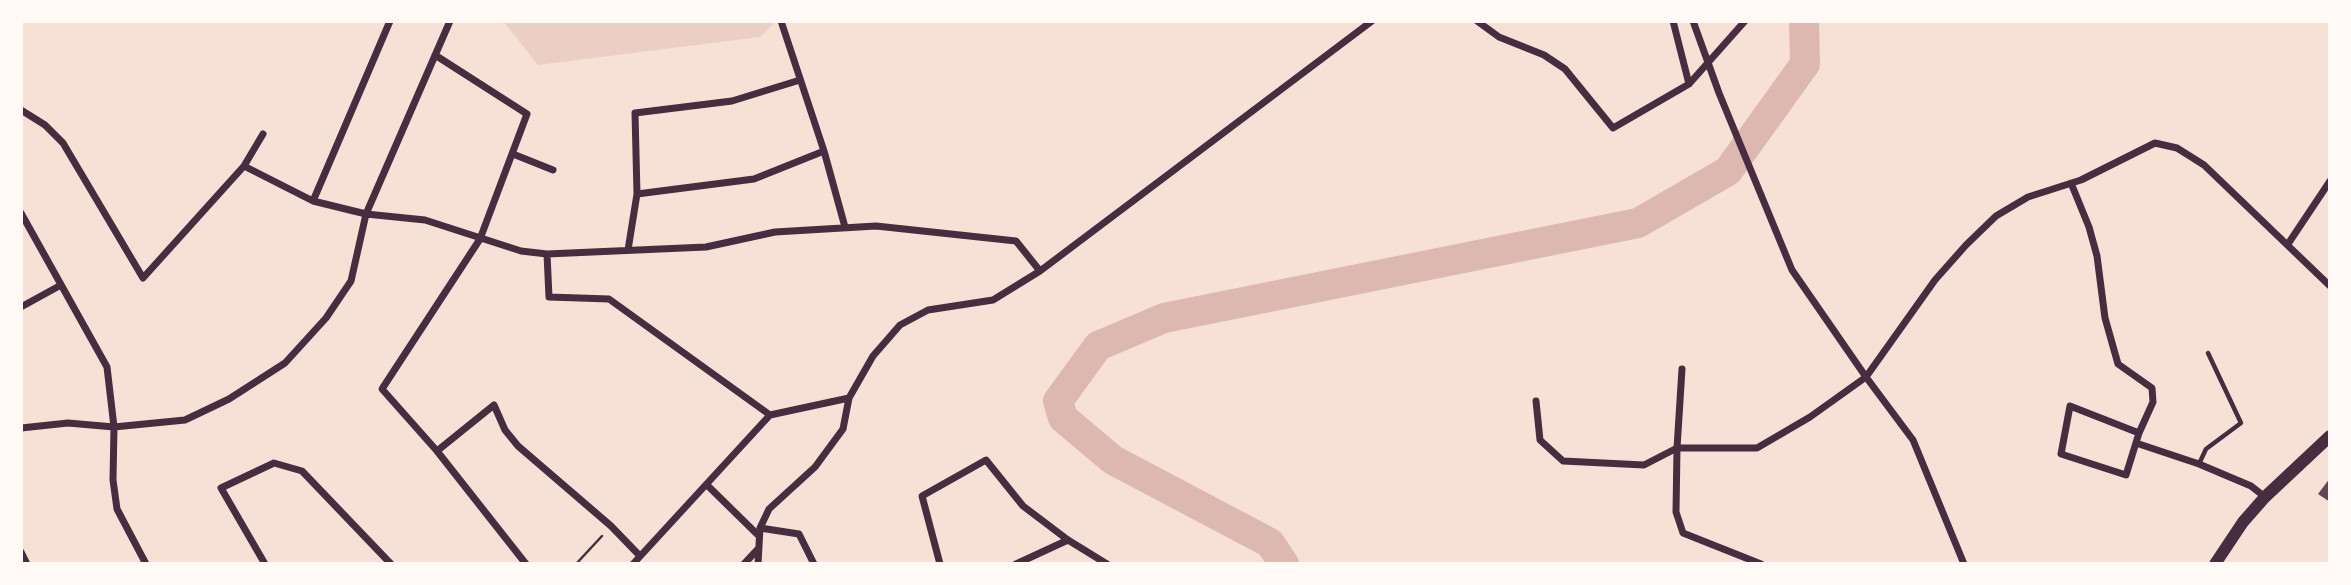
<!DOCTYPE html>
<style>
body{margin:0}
#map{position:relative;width:2351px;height:585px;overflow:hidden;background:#f7e1d7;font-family:"PT Sans",sans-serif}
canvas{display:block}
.frame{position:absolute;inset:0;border:23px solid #fffaf5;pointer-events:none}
</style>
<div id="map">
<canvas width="2351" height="585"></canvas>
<div class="frame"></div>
</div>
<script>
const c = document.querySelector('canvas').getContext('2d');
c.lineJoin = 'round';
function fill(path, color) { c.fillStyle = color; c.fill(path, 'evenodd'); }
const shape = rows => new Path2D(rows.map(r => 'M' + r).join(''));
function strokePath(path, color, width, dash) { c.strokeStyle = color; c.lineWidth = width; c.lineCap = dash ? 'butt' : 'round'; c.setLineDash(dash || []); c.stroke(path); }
fill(shape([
 [503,21,776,21,760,37,538,65]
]), '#ebcfc5');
strokePath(shape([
 [1284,564,1270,543,1113,460,1063,418,1058,401,1098,346,1164,318,1638,223,1728,171,1805,64,1804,21]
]), '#dcb8b0', 30);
fill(shape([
 [2330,478,2330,502,2318,494]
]), '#644757');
strokePath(shape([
 [576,564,602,536]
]), '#4a2c40', 2.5);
strokePath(shape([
 [2199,464,2206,449,2241,423,2208,353]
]), '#4a2c40', 4.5);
strokePath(shape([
 [781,21,824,151,845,227],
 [1477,21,1499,37,1544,55,1565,69,1613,128,1689,84,1673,21],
 [1693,21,1719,93,1792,270,1866,377,1913,440,1964,564],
 [435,55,527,114,480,239,382,389,437,451,526,564],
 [1689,84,1745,21],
 [21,110,45,125,63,143,143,278,244,166],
 [263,134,244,166,313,201,366,214,425,220,521,251,547,254,706,247,775,232,876,226,1016,241,1040,271],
 [513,154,553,170],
 [2071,183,2089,227,2097,256,2105,318,2118,364,2152,388,2153,402,2139,433,2126,475,2061,454,2070,406,2139,433],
 [637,194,754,179,824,151],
 [313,201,390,21],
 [21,213,107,367,114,427,113,480,117,509,146,564],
 [2288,244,2330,181],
 [628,250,637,194,635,113,732,101,800,80],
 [547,254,549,297,609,299,770,415],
 [21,307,61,285],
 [1682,369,1677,448,1676,512,1683,533,1761,564],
 [1536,401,1540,440,1563,461,1644,465,1677,448,1757,448,1810,417,1866,377,1935,280,1966,245,1996,216,2028,197,2081,180,2155,143,2177,148,2204,165,2330,286],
 [21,428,68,423,114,427,185,420,229,399,285,363,326,318,351,281,366,214,450,21],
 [2136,443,2199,464,2251,486,2265,497],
 [437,451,494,405,505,430,518,446,611,526,640,556],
 [707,485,758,535],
 [760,528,799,534,814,564],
 [21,552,27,564],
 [265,564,221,488,274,463,302,471,391,564],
 [633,564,770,415,849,398],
 [744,564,758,549],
 [758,564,760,528,769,509,815,467,843,429,849,398,873,356,900,325,928,310,993,300,1040,271,1372,21],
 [940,564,922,496,986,460,1023,506,1068,540,1107,564],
 [1016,564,1068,540]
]), '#4a2c40', 7);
strokePath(shape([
 [2215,564,2243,522,2265,497,2330,436]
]), '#4a2c40', 12);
</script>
